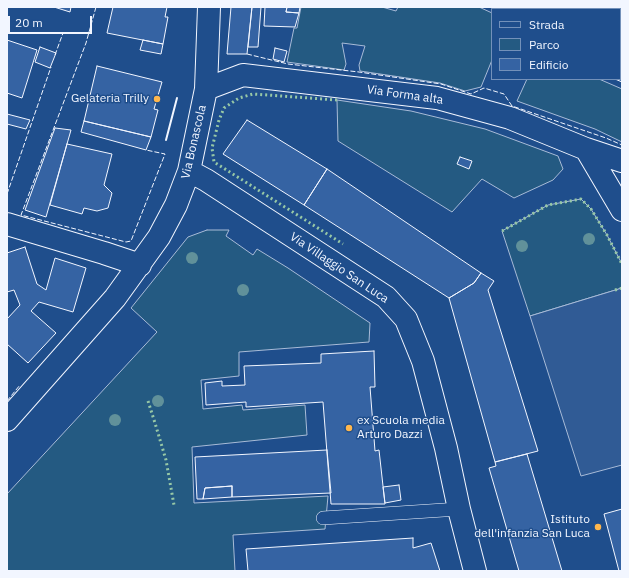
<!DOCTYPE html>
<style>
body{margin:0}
#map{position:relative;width:629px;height:578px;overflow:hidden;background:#1f4e8c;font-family:"IBM Plex Sans",sans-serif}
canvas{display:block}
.frame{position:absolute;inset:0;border:8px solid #f2f6ff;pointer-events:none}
.legend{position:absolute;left:491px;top:8px;width:130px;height:72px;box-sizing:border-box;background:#1f4e8c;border:1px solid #7391ba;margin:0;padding:5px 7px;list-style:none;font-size:12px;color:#f2f6ff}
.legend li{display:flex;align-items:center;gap:8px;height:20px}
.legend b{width:20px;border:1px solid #7391ba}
.scale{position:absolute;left:8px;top:16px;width:84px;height:18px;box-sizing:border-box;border:2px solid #f2f6ff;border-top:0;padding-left:5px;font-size:12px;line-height:14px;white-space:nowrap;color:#f2f6ff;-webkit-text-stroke:3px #1f4e8c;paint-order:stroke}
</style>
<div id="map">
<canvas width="629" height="578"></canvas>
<div class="frame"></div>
<ul class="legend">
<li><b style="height:5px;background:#1f4e8c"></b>Strada</li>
<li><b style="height:11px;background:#245a82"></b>Parco</li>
<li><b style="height:11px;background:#3563a3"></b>Edificio</li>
</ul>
<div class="scale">20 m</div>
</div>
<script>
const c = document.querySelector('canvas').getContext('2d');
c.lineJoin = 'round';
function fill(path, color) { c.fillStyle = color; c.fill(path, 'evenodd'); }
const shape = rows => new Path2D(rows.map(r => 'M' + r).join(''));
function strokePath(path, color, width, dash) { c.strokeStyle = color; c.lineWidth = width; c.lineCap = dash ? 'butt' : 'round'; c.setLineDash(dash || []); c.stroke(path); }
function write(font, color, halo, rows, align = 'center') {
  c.font = font + ' "IBM Plex Sans",sans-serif'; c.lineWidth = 3; c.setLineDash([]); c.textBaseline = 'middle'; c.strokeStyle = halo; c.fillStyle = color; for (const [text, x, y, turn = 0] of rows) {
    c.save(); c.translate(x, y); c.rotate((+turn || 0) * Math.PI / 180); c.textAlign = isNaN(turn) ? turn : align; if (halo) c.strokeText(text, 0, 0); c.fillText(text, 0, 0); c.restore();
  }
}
const green = shape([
 [301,7,382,7,396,11,398,7,479,7,492,13,492,60,481,87,465,91,440,83,360,71,359,65,365,46,342,43,346,64,344,70,287,62,294,28,297,28,301,7],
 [527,79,599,79,622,89,622,142,595,129,517,101,527,79],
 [337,100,411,111,485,129,558,156,563,169,553,180,514,198,482,179,452,212,338,141,337,100],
 [581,199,591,209,607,235,622,264,622,288,530,316,502,231,548,205,581,199],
 [207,230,229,230,226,236,253,255,257,249,288,268,370,323,369,342,239,352,239,376,201,380,203,409,242,405,243,410,305,405,307,435,192,447,194,503,328,496,325,529,233,535,235,571,7,571,7,494,157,332,131,308,188,237,207,230]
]);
fill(green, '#245a82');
strokePath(green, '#a8bbd7', 1);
const parking = shape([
 [622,288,622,465,581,476,530,316,622,288]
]);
fill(parking, '#305b95');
strokePath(parking, '#a8bbd7', 1);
const building = shape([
 [54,7,71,7,70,12,54,7],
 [113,7,167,7,165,17,168,17,163,44,107,33,113,7],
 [231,7,252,7,247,54,227,54,231,7],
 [252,7,261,7,258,47,248,47,252,7],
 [265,7,287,7,286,12,299,13,295,27,264,26,265,7],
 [287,7,300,7,299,13,286,12,287,7],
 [620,37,622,38,622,82,615,79,620,79,620,37],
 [7,40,37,50,22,98,7,93,7,40],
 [143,40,163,44,161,54,140,50,143,40],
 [40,47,56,53,50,68,35,62,40,47],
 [275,48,287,51,284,62,273,59,275,48],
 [97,66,162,82,154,109,158,110,151,137,84,121,97,66],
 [7,114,30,120,26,129,7,124,7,114],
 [247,120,327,169,304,205,223,154,247,120],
 [84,121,151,137,146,150,81,132,84,121],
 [55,128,71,130,46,217,25,210,55,128],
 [67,144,112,154,104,185,112,193,108,208,97,211,84,208,82,214,50,205,67,144],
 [460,157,472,161,469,169,457,164,460,157],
 [327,169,481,273,474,283,449,298,304,205,327,169],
 [25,247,37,284,46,290,55,258,86,268,73,312,39,302,31,311,56,333,28,363,7,344,7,319,20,305,14,290,7,292,7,253,25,247],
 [481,273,494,281,488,290,538,451,495,462,449,298,474,283,481,273],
 [374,351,375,387,370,387,375,451,379,450,385,504,331,504,323,402,246,407,246,402,206,405,205,383,222,381,222,386,245,385,244,366,321,363,321,354,374,351],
 [327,450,331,493,232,497,232,486,205,488,203,499,197,499,195,457,327,450],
 [527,454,562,571,519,571,489,468,496,466,495,462,527,454],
 [399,485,401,500,385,503,383,487,399,485],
 [232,486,232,497,203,499,205,488,232,486],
 [622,509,622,571,619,571,604,514,622,509],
 [413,538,413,548,431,543,440,571,248,571,246,549,413,538]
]);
fill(building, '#3563a3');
strokePath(building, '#f2f6ff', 1);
const lane = shape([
 [323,518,459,509]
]);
const street = shape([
 [206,89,243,75,437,98,510,118,586,149,622,161],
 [586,149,622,210],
 [189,171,206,180,386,297,406,319,423,361,446,448,459,509,475,571],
 [7,224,104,253,140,265],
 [7,420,115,298,159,237,176,205,189,171,206,89,209,7]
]);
strokePath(lane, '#f2f6ff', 14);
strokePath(street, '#f2f6ff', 24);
strokePath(lane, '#1f4e8c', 13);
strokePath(street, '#1f4e8c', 22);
strokePath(shape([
 [337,100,253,94,239,98,224,108,219,120,212,148,214,162,343,244],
 [502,231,548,205,581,199,591,209,607,235,622,264],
 [615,290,622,288],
 [148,401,155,423,166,460,174,505]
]), '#97c8a6', 3, [2, 3]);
strokePath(shape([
 [96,7,86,43,21,215,126,242,131,241,165,154,146,150],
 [247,54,288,64,359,72,441,84,471,94,484,88,504,94,512,106,606,138,622,145],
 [55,55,63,33],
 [7,194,51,67],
 [7,401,20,385]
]), '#f2f6ff', 1, [5, 2]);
strokePath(shape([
 [166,140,177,98]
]), '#f2f6ff', 2);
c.fillStyle = '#61919a';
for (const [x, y] of [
 [589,239],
 [522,246],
 [192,258],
 [243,290],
 [158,401],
 [115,420]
]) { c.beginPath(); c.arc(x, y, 6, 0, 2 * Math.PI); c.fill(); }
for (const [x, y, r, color] of [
 [157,99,4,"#ffb74d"],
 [349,428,4,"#ffb74d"],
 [598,527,4,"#ffb74d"]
]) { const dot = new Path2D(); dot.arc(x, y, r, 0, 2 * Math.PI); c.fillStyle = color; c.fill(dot); strokePath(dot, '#1f4e8c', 1.5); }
write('12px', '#f2f6ff', '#1f4e8c', [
 ["Via Forma alta",405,95,8],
 ["Via Bonascola",194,142,-77],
 ["Via Villaggio San Luca",339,268,34]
]);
write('12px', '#f2f6ff', '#1f4e8c', [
 ["Gelateria Trilly",149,99],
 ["ex Scuola media",357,421,"left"],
 ["Arturo Dazzi",357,435,"left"],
 ["Istituto",590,520],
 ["dell'infanzia San Luca",590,534]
], 'right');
</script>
